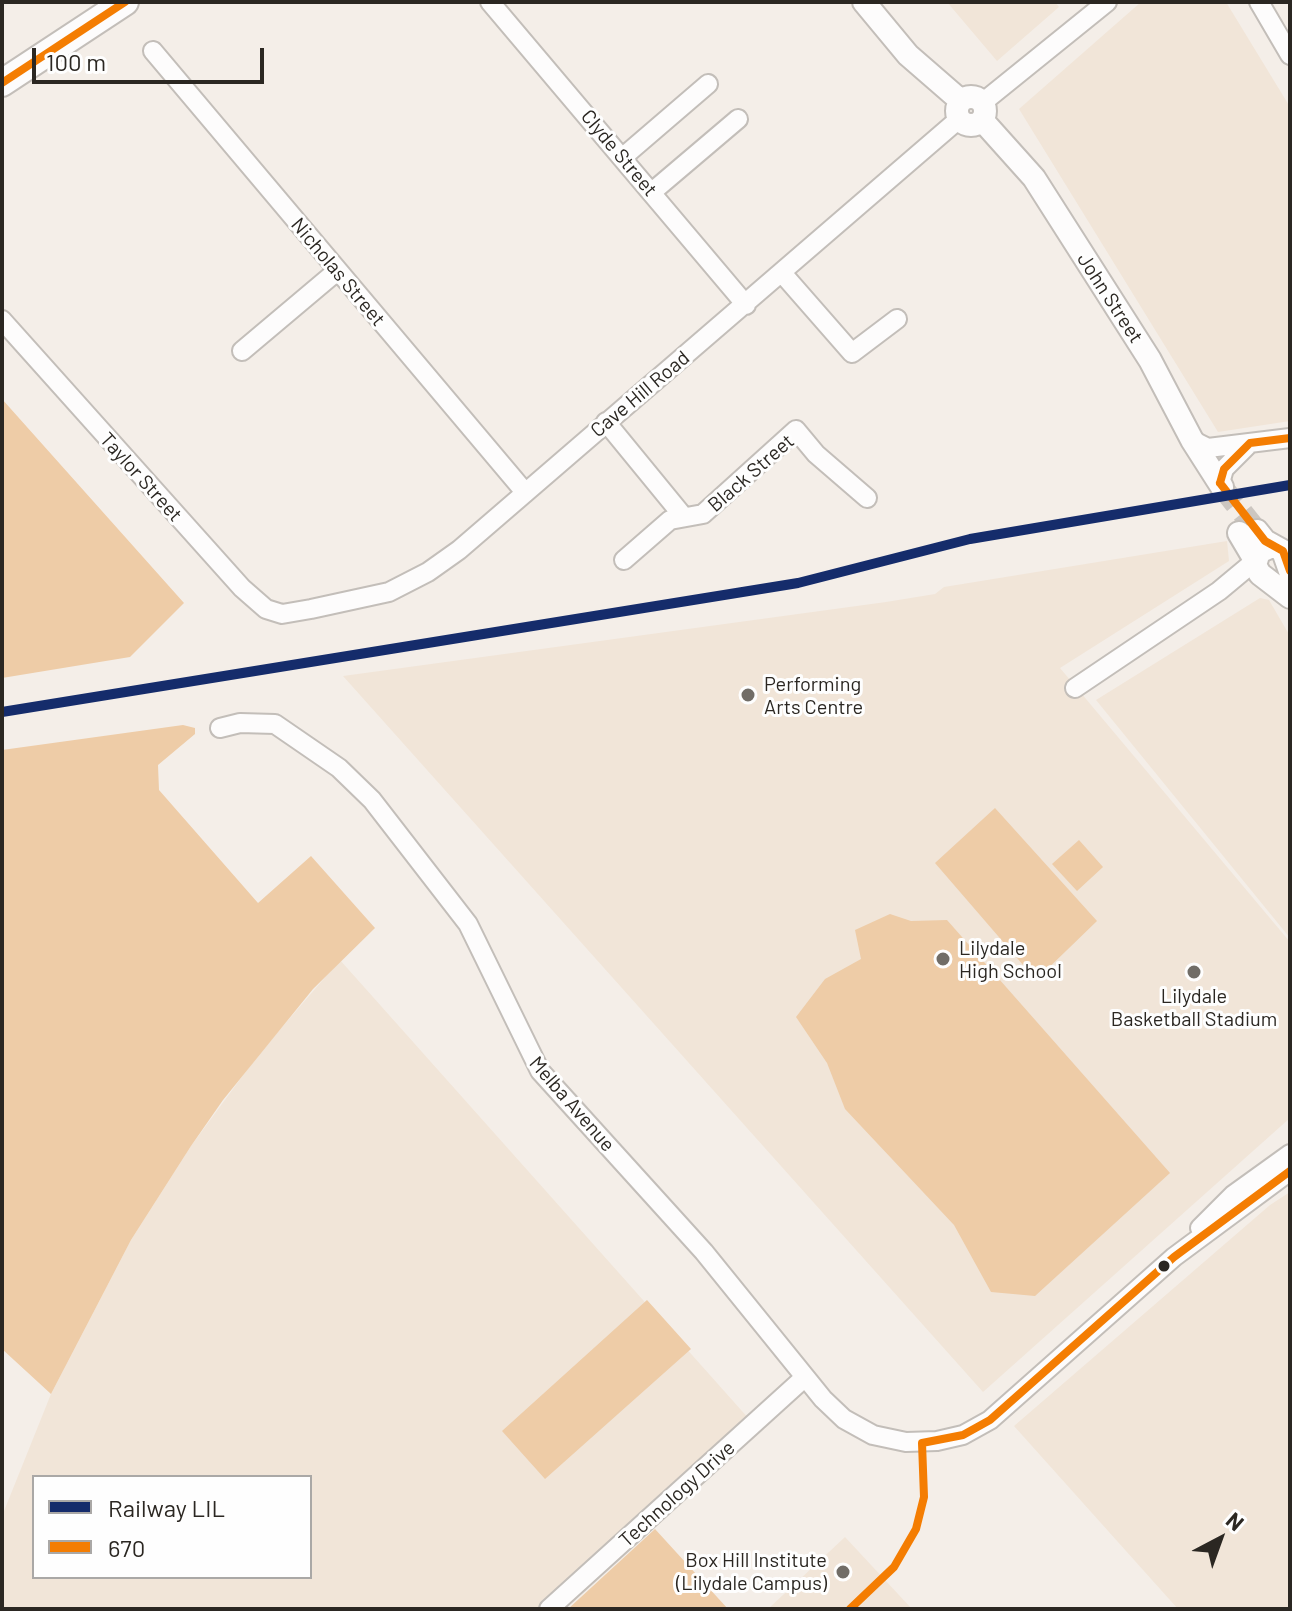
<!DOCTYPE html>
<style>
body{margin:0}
#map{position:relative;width:1292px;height:1611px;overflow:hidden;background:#f4eee8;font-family:Barlow,sans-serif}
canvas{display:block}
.frame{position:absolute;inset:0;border:4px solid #2b2722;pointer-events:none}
.legend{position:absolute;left:32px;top:1475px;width:280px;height:104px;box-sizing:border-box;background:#fefefe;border:2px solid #aaa8a6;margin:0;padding:10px 14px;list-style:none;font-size:24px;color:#2b2722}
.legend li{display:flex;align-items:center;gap:16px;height:40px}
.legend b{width:40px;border:2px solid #aaa8a6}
.north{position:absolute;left:1180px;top:1499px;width:80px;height:80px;-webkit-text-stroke:6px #fefefe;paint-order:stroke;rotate:41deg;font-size:22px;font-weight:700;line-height:32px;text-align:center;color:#2b2722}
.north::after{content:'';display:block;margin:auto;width:28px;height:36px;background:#2b2722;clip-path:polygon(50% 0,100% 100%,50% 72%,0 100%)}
.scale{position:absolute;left:32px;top:48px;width:232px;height:36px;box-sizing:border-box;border:4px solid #2b2722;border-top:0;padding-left:10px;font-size:24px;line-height:28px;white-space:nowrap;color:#2b2722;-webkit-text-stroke:6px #fefefe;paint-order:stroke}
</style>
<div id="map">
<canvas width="1292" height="1611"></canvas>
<div class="frame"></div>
<ul class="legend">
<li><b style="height:10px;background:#152c6b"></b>Railway LIL</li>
<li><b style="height:10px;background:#f47d02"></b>670</li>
</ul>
<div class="north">N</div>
<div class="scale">100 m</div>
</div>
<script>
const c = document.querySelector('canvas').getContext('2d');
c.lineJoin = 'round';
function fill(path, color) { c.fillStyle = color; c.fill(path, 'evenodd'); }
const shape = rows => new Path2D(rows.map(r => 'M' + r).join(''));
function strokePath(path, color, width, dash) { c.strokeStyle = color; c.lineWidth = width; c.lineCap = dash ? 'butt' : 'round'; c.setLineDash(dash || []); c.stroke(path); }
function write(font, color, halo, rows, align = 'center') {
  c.font = font + ' Barlow,sans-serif'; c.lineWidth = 6; c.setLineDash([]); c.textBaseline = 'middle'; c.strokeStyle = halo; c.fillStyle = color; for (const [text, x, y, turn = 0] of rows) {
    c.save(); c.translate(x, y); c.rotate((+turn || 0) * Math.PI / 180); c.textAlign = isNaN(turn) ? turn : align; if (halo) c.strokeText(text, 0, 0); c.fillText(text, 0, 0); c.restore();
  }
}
fill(shape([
 [947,2,1055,2,1059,7,997,61],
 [1141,2,1226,2,1290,107,1290,421,1218,432,1019,109],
 [1227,541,1229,561,1060,668,1290,942,1290,1118,983,1392,343,676,886,602,935,594,944,587],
 [1260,598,1269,600,1290,636,1290,938,1096,700],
 [340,960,758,1429,561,1609,2,1609,2,1516,51,1394,131,1240,191,1146,258,1055],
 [34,1477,310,1477,310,1577,34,1577],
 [1290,1192,1290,1609,1178,1609,1014,1426,1270,1205],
 [845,1537,912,1609,768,1609]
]), '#f1e5d8');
fill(shape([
 [2,399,184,603,130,657,2,678],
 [183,725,195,728,195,734,158,765,159,790,258,903,311,856,375,928,313,989,223,1100,191,1146,131,1240,51,1394,2,1349,2,750],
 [995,808,1097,921,1036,980,935,863],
 [1079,840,1103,867,1077,891,1052,864],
 [890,914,911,921,947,920,1170,1173,1035,1296,991,1292,954,1225,845,1109,827,1063,796,1017,825,979,861,959,855,930],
 [647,1300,691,1349,545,1479,502,1431],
 [655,1529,728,1609,568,1609]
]), '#eecca7');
strokePath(shape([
 [1222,487,1257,531]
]), '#ccc6c0', 22, [22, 11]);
const minor = shape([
 [490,2,746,305],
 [1259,2,1290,55],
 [153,51,524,491],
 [982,103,1107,2],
 [623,157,708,84],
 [652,192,738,119],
 [782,273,852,353,897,319],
 [2,320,242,588,266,609,282,614,311,609,389,592,428,572,459,550,959,119],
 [242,351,337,271],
 [606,422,683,516],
 [1192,440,1208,448,1290,438],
 [1220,483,1224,469,1250,443],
 [624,560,670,520,703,514,796,430,816,454,867,498],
 [1075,688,1219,591,1255,561],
 [220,728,240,723,275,724,339,768,372,800,468,924,540,1071,704,1252,823,1399,844,1419,873,1435,906,1442,937,1441,963,1435,990,1420,1174,1257,1290,1171],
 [1200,1228,1233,1195,1290,1154],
 [549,1609,804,1378]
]);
const major = shape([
 [864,2,908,55,961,101],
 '957 111a14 14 0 1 1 28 0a14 14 0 1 1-28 0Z',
 [982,120,1034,178,1150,360,1192,440,1222,487],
 [1257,531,1265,541,1283,551,1290,571],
 [1239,533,1255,560],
 [1272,546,1259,552,1255,565,1260,574,1290,597]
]);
const highway = shape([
 [2,83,125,2]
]);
strokePath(minor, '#c3beb9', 22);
strokePath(major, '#c3beb9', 26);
strokePath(highway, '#c3beb9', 30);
strokePath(minor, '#fdfcfc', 18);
strokePath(major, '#fdfcfc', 22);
strokePath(highway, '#fdfcfc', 26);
strokePath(shape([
 [2,83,125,2],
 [1220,483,1265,541,1283,551,1290,571],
 [1220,483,1224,469,1250,443,1290,438],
 [850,1609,894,1567,916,1529,924,1497,922,1443,963,1435,990,1420,1174,1257,1290,1171]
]), '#f47d02', 8);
strokePath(shape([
 [2,712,798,583,970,539,1290,485]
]), '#152c6b', 10);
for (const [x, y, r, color] of [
 [748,695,8,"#716d67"],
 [943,959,8,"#716d67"],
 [1194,972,8,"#716d67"],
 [1164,1266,7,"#2b2722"],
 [843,1572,8,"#716d67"]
]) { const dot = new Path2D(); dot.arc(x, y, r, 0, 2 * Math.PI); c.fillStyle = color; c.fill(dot); strokePath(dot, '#fefefe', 3); }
write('20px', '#2b2722', '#fefefe', [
 ["Clyde Street",619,153,50],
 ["Nicholas Street",338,272,50],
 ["John Street",1110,298,57],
 ["Cave Hill Road",640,394,-40],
 ["Black Street",751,473,-41],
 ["Taylor Street",141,477,48],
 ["Melba Avenue",572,1104,49],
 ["Technology Drive",677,1494,-42]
]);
write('20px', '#2b2722', '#fefefe', [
 ["Performing",764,684],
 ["Arts Centre",764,707],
 ["Lilydale",959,948],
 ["High School",959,971],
 ["Lilydale",1194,996,"center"],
 ["Basketball Stadium",1194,1019,"center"],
 ["Box Hill Institute",827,1560,"right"],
 ["(Lilydale Campus)",827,1583,"right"]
], 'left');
</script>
